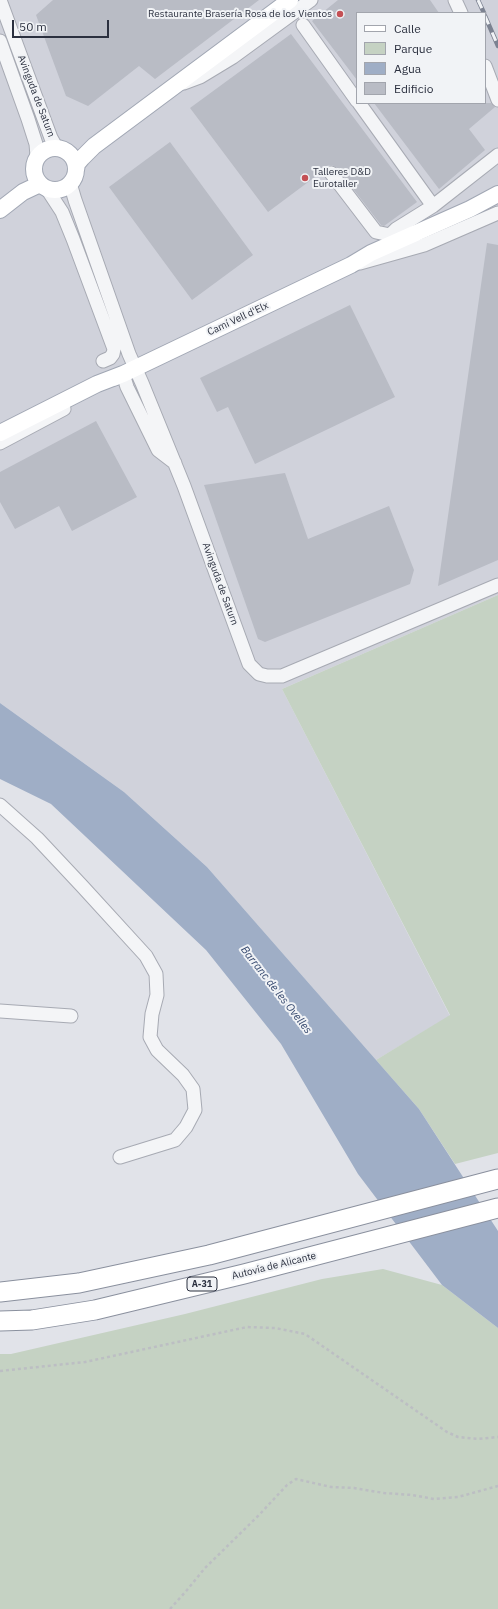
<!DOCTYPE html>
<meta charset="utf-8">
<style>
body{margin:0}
#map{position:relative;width:498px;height:1609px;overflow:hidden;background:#e1e3e9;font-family:"IBM Plex Sans",sans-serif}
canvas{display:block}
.legend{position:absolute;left:356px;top:12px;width:130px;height:92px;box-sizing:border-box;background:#f1f3f6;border:1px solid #a2a5ad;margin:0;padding:5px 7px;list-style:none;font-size:12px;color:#2b303f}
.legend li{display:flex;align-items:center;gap:8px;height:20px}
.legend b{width:20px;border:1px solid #a2a5ad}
.scale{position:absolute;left:12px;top:20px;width:97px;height:18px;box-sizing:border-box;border:2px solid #2b303f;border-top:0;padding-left:5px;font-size:12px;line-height:14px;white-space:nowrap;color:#2b303f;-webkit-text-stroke:3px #f1f3f6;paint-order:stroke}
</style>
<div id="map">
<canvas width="498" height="1609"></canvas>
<ul class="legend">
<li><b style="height:5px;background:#fff"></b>Calle</li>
<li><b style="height:11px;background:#c5d2c3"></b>Parque</li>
<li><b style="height:11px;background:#9faec6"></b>Agua</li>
<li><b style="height:11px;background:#b9bcc5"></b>Edificio</li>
</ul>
<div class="scale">50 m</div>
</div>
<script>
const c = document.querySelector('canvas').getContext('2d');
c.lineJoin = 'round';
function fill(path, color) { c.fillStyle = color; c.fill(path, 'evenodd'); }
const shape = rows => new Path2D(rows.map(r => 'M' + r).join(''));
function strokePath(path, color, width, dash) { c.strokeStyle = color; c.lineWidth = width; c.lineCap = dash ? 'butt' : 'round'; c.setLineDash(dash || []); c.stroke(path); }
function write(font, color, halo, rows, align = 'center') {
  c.font = font + ' "IBM Plex Sans",sans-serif'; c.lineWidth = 4; c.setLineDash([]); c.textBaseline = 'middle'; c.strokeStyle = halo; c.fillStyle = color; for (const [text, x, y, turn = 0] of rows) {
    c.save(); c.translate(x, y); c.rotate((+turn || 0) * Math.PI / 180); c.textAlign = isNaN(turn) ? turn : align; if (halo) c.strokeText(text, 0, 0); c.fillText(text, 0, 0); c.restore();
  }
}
fill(shape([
 [0,0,498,0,498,595,282,689,450,1016,376,1060,207,867,124,792,0,703],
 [357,13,485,13,485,103,357,103]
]), '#d0d2db');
fill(shape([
 [498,595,498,1153,455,1164,419,1109,376,1060,450,1015,282,689],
 [383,1269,442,1285,498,1328,498,1609,0,1609,0,1354,11,1354,185,1314,322,1279]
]), '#c5d2c3');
fill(shape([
 [0,703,124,792,207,867,419,1109,498,1231,498,1328,442,1285,358,1174,281,1044,206,950,51,804,0,779]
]), '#9faec6');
fill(shape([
 [53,0,259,0,155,79,139,66,88,106,66,96,36,15],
 [338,0,430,0,439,13,357,13,357,80,312,21],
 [291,34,417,202,384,226,381,225,337,168,332,165,326,166,323,171,268,212,190,108],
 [374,103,491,103,495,107,469,129,485,150,439,189],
 [170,142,253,255,192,300,109,187],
 [487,243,498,245,498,560,438,586],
 [350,305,395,397,255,464,228,407,217,412,200,378],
 [96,421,137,497,72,531,59,506,15,529,0,502,0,472],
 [285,473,308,539,389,506,414,570,410,584,265,642,258,639,204,485]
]), '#b9bcc5');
const minor = shape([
 [0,0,51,138,56,147],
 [455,0,461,13],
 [303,25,357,101],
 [0,41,28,119,36,144,37,156],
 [485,66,498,100],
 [184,83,200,77,233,57,311,0],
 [359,103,433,206],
 [331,173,376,232,390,235],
 [70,183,75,200,129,354,142,383,184,486,249,664,259,674,267,676,282,676,498,585],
 [47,189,62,212,73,239,114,349,113,354,110,358,103,361],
 [393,243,390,235,396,229,433,206,498,155],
 [360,263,424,245,498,213],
 [115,379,123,374,127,387,158,450,175,463],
 [0,443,64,409],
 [0,805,37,838,82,886,146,956,156,974,157,995,152,1014,150,1037,157,1050,183,1075,193,1089,195,1110,186,1127,175,1140,120,1157],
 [0,1011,71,1016]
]);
const major = shape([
 '34 169a21 21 0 1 1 42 0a21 21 0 1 1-42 0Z',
 [76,170,77,164,82,158,94,146,290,0],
 [0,210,23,192,40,184],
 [0,433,97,384,123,374,351,265,371,253,470,209,498,194]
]);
const highway = shape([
 [0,1292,79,1283,209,1255,498,1179],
 [0,1321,32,1320,95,1310,244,1274,498,1208]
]);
strokePath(minor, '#a7aab3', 15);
strokePath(major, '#a1a7b4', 18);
strokePath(highway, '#8a909e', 21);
strokePath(shape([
 [0,1371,85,1362,247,1327,275,1328,305,1334,447,1432,458,1437,478,1439,498,1437],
 [170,1609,187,1590,205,1568,259,1515,287,1485,296,1479,331,1487,354,1488,384,1493,412,1495,434,1499,458,1497,498,1486]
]), '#bcbec3', 2.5, [3, 3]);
strokePath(minor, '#f4f5f7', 13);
strokePath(major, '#fff', 16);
strokePath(highway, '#fff', 19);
const rail = shape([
 [478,0,484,13],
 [485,16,498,46]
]);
strokePath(rail, '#7c8291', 4.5);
strokePath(rail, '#f1f3f6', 3, [9]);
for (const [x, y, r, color] of [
 [340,14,4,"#c45055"],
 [305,178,4,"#c45055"]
]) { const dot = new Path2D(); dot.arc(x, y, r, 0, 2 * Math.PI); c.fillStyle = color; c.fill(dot); strokePath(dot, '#f1f3f6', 1.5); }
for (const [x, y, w] of [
 [202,1284,30]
]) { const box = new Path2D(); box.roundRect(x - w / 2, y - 7, w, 14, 3); c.fillStyle = '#f1f3f6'; c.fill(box); strokePath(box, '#2b303f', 1); }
write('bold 9px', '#2b303f', null, [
 ["A-31",202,1284]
]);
write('10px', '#2b303f', '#f1f3f6', [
 ["Restaurante Brasería Rosa de los Vientos",332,14],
 ["Talleres D&D",313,172,"left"],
 ["Eurotaller",313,184,"left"]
], 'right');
write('10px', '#2b303f', '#f1f3f6', [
 ["Avinguda de Saturn",36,96,69],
 ["Camí Vell d'Elx",238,319,-25],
 ["Avinguda de Saturn",220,584,70],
 ["Autovía de Alicante",274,1266,-14]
]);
write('italic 11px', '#384b70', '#f1f3f6', [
 ["Barranc de les Ovelles",276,990,52]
]);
</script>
